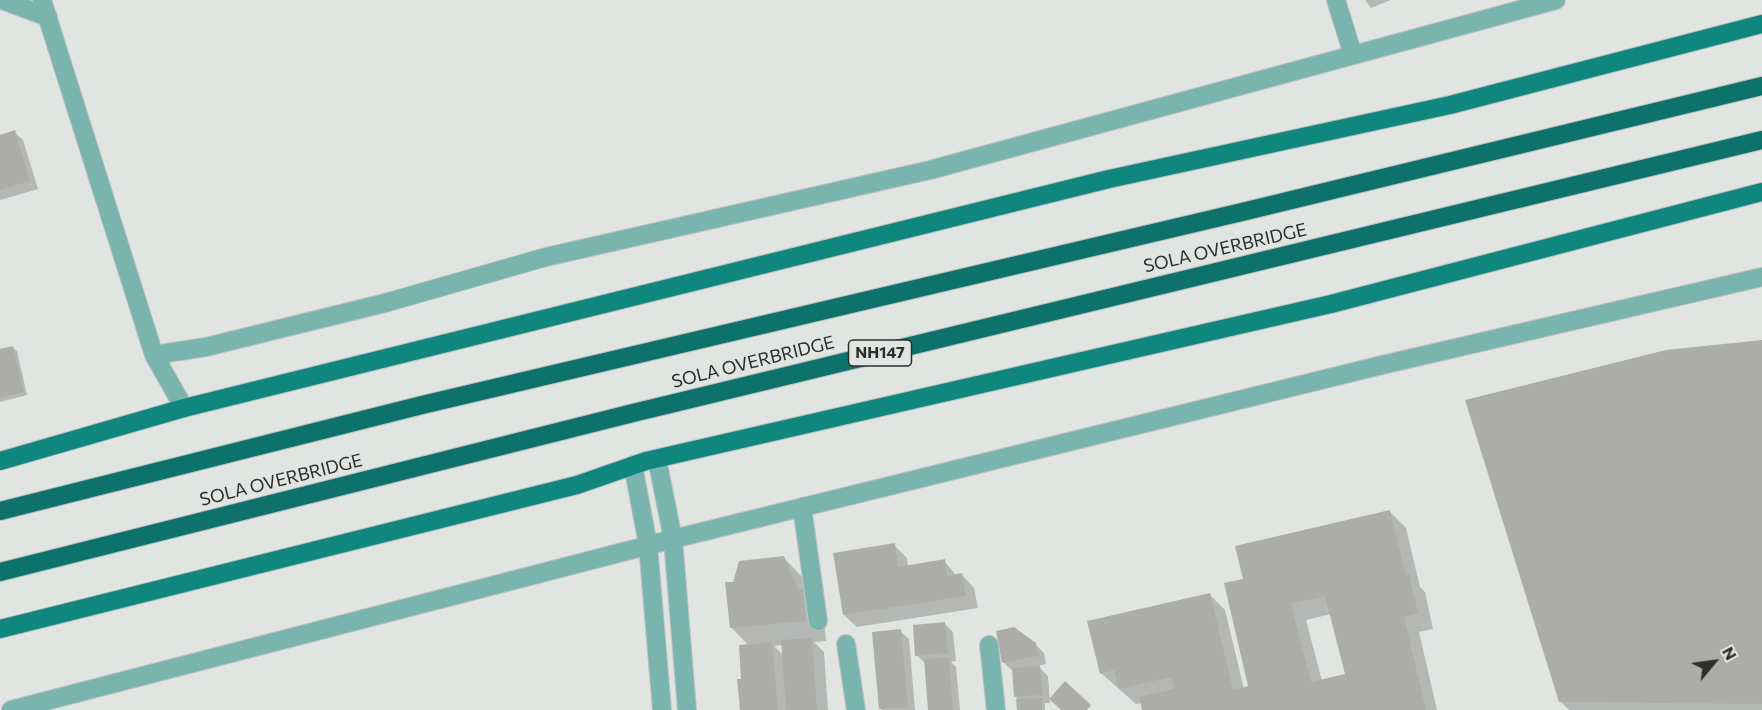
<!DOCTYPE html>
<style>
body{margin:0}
#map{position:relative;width:1762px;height:710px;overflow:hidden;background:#e1e5e2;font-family:Commissioner,sans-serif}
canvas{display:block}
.north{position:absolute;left:1684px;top:632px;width:60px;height:60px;-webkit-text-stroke:4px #e1e5e2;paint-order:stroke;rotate:61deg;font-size:16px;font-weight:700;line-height:24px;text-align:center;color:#2c2e2c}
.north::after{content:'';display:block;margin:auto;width:21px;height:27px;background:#2c2e2c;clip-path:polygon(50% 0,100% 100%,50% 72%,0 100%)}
</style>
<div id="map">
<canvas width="1762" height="710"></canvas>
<div class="north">N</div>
</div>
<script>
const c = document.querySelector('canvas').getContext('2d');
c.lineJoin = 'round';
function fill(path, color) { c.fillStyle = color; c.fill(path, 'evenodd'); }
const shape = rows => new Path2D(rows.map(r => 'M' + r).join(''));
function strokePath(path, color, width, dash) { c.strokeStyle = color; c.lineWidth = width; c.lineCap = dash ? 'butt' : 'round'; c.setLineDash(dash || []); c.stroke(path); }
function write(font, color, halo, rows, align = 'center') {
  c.font = font + ' Commissioner,sans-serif'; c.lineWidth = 4.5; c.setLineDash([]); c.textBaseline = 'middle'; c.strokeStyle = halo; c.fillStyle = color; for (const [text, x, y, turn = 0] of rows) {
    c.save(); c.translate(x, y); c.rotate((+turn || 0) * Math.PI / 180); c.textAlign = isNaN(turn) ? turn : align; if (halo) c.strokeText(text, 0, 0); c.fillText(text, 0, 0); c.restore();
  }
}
fill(shape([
 [1365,0,1391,0,1371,8],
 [14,132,23,140,38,189,0,200,0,136],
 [1762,342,1762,710,1569,710,1560,701],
 [13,348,17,351,27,395,0,402,0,351],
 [1390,512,1406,528,1420,587,1425,592,1433,629,1419,632,1437,710,1144,710,1142,703,1136,704,1101,673,1210,595,1225,610,1244,689,1250,687,1245,580],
 [1331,614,1347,675,1322,681,1306,620],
 [894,545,907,558,908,567,944,561,957,576,962,575,974,588,978,608,857,627,844,615],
 [784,558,804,579,823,611,826,641,814,642,824,652,828,710,741,710,743,680,749,646,731,627,734,583],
 [783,645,784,656,774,646],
 [945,624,953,632,956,661,951,662,956,667,960,710,930,710,926,664,917,655],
 [900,631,909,639,915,710,882,710,881,709],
 [1035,644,1044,653,1046,664,1038,666,1048,676,1050,703,1045,703,1045,710,1018,710,1013,671,1003,662]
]), '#0003');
fill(shape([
 [15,130,30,181,0,190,0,135],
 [1762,340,1762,704,1559,702,1465,400,1666,350],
 [13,346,24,392,0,398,0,349],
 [1390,510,1406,576,1409,575,1418,613,1404,617,1426,710,1142,710,1139,697,1174,689,1171,677,1119,689,1114,670,1100,674,1087,621,1210,593,1233,690,1248,686,1224,583,1243,579,1235,546],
 [1325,596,1345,674,1311,682,1291,604],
 [895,543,898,567,945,559,947,576,962,573,966,596,843,615,833,553],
 [784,556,798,589,803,589,806,621,730,628,725,582,733,582,739,561],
 [945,622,948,653,915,656,913,625],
 [1014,627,1036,643,1038,656,1002,663,996,631],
 [901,629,908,707,879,709,872,632],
 [812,638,817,710,786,710,781,640],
 [772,642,778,710,740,710,737,679,741,679,739,645],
 [949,657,953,710,928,710,924,659],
 [1040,666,1043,695,1014,697,1012,668],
 [1065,681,1091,705,1087,710,1061,710,1049,699],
 [1042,698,1042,710,1017,710,1016,699]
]), '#acada9');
const minor = shape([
 [2,0,48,17],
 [42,0,154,355,184,408],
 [1336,0,1353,55],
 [154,355,206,347,385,303,546,257,930,170,1556,0],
 [657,459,673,539,687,710],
 [633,465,648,545,662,710],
 [802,507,818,621],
 [846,644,856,710],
 [989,645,996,710],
 [11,710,673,539,1382,365,1762,277]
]);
const major = shape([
 [0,461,184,408,1109,179,1450,105,1762,24],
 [0,629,577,485,646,461,1331,304,1762,192]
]);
const highway = shape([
 [0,511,422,405,1242,212,1762,86],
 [0,572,633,413,1762,140]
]);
strokePath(minor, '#bdc0be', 20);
strokePath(major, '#bdc0be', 20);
strokePath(highway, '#bdc0be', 20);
strokePath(minor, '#79b5ae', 18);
strokePath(major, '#0f877e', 18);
strokePath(highway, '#0d726b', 18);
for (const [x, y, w] of [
 [880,353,63]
]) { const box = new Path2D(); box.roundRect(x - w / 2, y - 13, w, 26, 4.5); c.fillStyle = '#e1e5e2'; c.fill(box); strokePath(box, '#2c2e2c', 1.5); }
write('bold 16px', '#2c2e2c', null, [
 ["NH147",880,353]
]);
write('18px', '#2c2e2c', '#e1e5e2', [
 ["SOLA OVERBRIDGE",1225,248,-13],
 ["SOLA OVERBRIDGE",753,362,-14],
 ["SOLA OVERBRIDGE",281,480,-14]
]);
</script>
